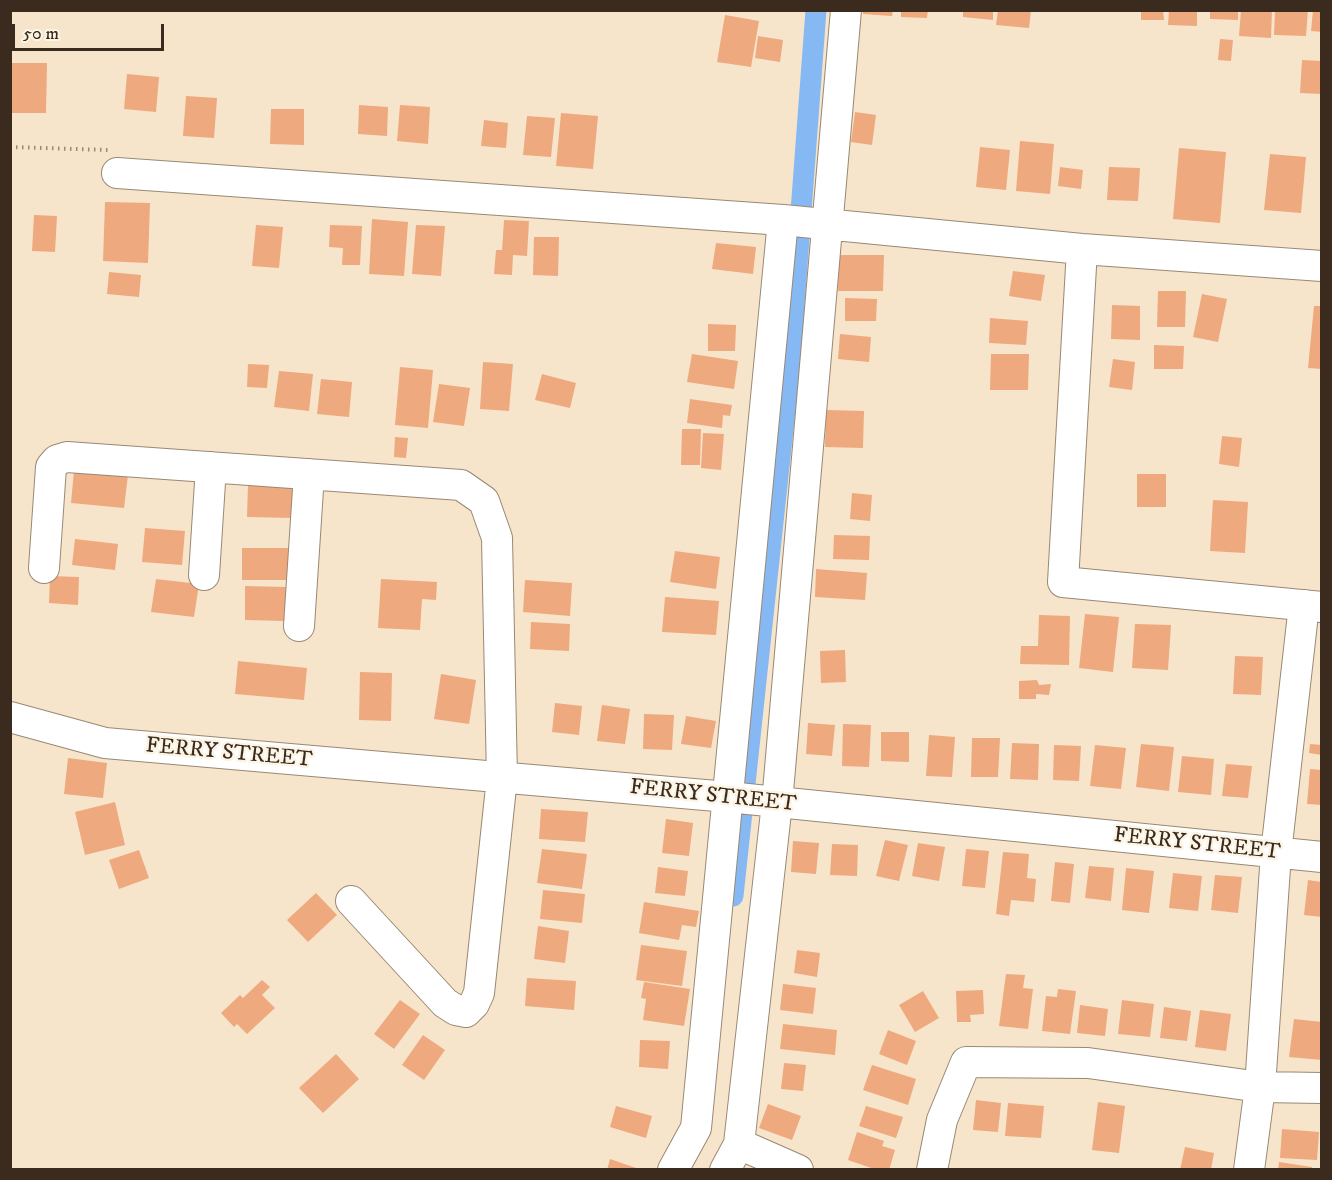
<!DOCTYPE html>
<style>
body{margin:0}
#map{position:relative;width:1332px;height:1180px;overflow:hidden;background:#f7e5cb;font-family:"IM FELL DW Pica",serif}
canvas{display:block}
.frame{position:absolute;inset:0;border:12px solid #3b2a1e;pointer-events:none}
.scale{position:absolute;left:12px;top:24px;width:152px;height:27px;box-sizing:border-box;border:3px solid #3b2a1e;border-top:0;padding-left:8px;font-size:18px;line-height:21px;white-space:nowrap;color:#3b2a1e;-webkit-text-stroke:4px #fcf5e5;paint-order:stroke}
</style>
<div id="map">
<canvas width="1332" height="1180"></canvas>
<div class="frame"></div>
<div class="scale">50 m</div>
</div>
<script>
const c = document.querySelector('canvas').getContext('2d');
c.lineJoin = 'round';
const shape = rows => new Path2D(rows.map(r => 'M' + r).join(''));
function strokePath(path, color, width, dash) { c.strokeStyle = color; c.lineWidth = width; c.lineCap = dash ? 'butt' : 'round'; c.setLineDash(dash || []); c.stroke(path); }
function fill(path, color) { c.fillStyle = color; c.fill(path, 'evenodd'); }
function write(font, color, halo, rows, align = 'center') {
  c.font = font + ' "IM FELL DW Pica",serif'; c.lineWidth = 5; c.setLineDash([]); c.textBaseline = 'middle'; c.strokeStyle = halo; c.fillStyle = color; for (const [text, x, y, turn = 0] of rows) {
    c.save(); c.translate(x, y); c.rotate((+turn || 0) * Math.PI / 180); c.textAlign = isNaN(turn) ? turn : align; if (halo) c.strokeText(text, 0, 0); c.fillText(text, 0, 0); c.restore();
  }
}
strokePath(shape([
 [733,896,789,373,816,10]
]), '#86b9f3', 21);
fill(shape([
 [863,10,893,10,892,16,863,14],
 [901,10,928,10,927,18,901,17],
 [963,10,993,10,993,20,963,17],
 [998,10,1031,10,1029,28,996,25],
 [1141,10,1163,10,1164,20,1141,20],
 [1169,10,1197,10,1197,26,1168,25],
 [1210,10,1238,10,1238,20,1210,19],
 [1241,10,1272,10,1271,38,1239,36],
 [1275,10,1308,10,1306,36,1274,35],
 [1313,10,1322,10,1322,32,1311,31],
 [725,15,759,21,751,67,717,62],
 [758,36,783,40,780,62,755,58],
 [1220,39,1233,40,1231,61,1218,60],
 [1302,60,1322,61,1322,94,1300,93],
 [10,63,47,63,46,113,10,113],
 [127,74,159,77,156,112,124,109],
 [186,96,217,98,214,138,183,136],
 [359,105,388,107,387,136,358,134],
 [400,105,430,107,428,144,397,141],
 [271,109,304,109,304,145,270,144],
 [855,112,876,115,872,145,851,142],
 [561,113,598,116,593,169,556,166],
 [527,116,555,118,551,157,523,155],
 [484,120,508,123,506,148,481,146],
 [1020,141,1054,144,1050,194,1016,191],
 [980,147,1010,150,1006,190,976,187],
 [1179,148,1226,152,1220,223,1173,219],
 [1270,154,1306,157,1301,213,1264,210],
 [1060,167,1083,170,1081,189,1058,186],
 [1109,167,1140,168,1138,201,1107,200],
 [105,202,150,203,148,263,103,261],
 [34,215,57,216,55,252,32,251],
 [372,219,408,222,404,276,369,274],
 [504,220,529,221,527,256,513,255,512,275,494,274,496,250,502,250],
 [256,225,283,227,279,268,252,266],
 [330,225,362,226,360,265,342,265,343,248,329,247],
 [416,225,445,226,441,276,412,274],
 [534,237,559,237,558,276,533,275],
 [716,243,756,247,753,274,712,269],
 [839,255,884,255,883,291,838,291],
 [1013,271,1045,275,1041,301,1009,296],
 [109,272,141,275,139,297,107,294],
 [1158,291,1186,291,1185,327,1157,327],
 [1202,294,1227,299,1218,342,1193,337],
 [845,298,877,299,876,321,845,321],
 [1112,305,1140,306,1140,340,1111,339],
 [1314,306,1322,306,1322,369,1308,368],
 [990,318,1028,321,1026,345,989,343],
 [708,324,736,325,735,351,708,351],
 [840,334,871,337,869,362,838,359],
 [1154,345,1184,346,1183,369,1154,369],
 [692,354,738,361,734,389,687,382],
 [991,354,1029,354,1028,390,990,390],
 [1113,359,1135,362,1132,390,1109,387],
 [483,362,513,364,509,411,480,409],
 [248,364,269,365,267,388,247,387],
 [400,367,433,370,428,428,395,425],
 [279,371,313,374,309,411,274,407],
 [542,374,576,383,570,408,535,400],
 [321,379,352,382,349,417,317,414],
 [439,384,470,388,464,426,433,422],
 [690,399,732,405,730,416,723,415,722,428,687,423],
 [826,410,864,411,863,448,825,447],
 [682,429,701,429,700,465,681,465],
 [703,433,724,434,721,470,701,468],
 [1222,436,1242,438,1239,467,1219,464],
 [395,437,408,438,406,458,394,457],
 [74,471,128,475,124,508,71,503],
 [1137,474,1166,474,1166,507,1137,507],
 [248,484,294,485,293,518,247,517],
 [852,493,872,495,870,521,850,519],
 [1213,500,1248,502,1245,553,1210,551],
 [145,528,185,531,182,565,142,562],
 [834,535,870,536,869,560,833,559],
 [75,539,118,544,115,570,72,565],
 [242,548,288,548,288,580,242,580],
 [675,551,720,557,716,589,670,582],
 [816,569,867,573,865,600,815,597],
 [50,576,79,577,78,605,49,603],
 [156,579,199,584,194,617,151,612],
 [381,579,437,582,436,600,422,599,420,630,378,628],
 [525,580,572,583,570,616,523,612],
 [245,586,286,587,285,621,245,620],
 [665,597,719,601,716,635,662,632],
 [1085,614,1119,617,1113,672,1079,668],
 [1039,615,1070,616,1069,665,1020,664,1021,646,1038,646],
 [531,622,570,624,569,651,530,649],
 [1135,624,1171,625,1168,670,1132,668],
 [845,650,846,682,821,683,820,651],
 [1235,656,1263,657,1261,695,1233,694],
 [238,661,307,668,304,700,235,694],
 [360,672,392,673,391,721,359,720],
 [441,674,476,680,469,724,434,719],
 [1037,680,1039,685,1051,684,1049,695,1036,694,1036,699,1019,699,1019,681],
 [555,703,582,706,579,735,552,732],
 [602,705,630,709,625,744,597,741],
 [644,714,674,715,672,750,643,749],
 [686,716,716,721,711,748,681,744],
 [808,723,835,725,832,756,806,754],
 [843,724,871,725,869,767,842,766],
 [881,732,909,732,909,762,881,761],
 [929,735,955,737,952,777,926,776],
 [972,738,1000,738,998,777,971,777],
 [1012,743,1039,744,1038,780,1010,779],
 [1141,744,1174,747,1169,791,1136,787],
 [1310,744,1322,745,1322,755,1309,753],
 [1054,745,1081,746,1079,781,1053,780],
 [1095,745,1126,748,1121,789,1090,786],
 [1182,756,1214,759,1211,795,1178,792],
 [68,758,107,763,103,798,64,794],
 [1226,764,1252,766,1248,798,1222,796],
 [1310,769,1322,770,1322,805,1307,804],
 [115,802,125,845,85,855,75,812],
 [541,809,588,812,585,842,539,839],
 [666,819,693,823,689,856,662,853],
 [885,840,908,845,899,881,876,876],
 [793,841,819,843,816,874,791,872],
 [918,843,945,847,939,881,912,876],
 [832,844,858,845,857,876,830,875],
 [542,849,587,854,582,889,537,883],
 [966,849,989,851,985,888,962,886],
 [139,850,149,878,119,889,109,860],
 [1003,852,1029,854,1027,878,1036,879,1034,902,1011,900,1009,916,996,914],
 [1055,862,1074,864,1070,903,1051,901],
 [1089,866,1114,868,1111,901,1085,898],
 [658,867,688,871,685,896,655,893],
 [1126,868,1154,871,1149,913,1122,910],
 [1173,873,1202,876,1198,911,1169,908],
 [1215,875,1242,877,1238,913,1211,910],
 [1308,880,1322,882,1322,917,1304,915],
 [543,890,585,894,582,923,540,919],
 [316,893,337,915,308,942,287,920],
 [644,902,699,911,696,927,682,925,679,940,639,933],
 [538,926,569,931,565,963,534,959],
 [641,945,687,951,682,986,636,980],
 [797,950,820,953,817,977,794,973],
 [1006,974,1025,975,1023,988,1033,989,1028,1029,999,1026],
 [527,978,576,981,574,1010,525,1006],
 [262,980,270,987,262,995,275,1008,247,1034,237,1024,234,1027,221,1013,240,995,243,998],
 [644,982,690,989,684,1026,643,1020,646,999,641,998],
 [783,984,816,988,813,1014,780,1010],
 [1058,989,1076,991,1070,1034,1042,1031,1046,996,1057,997],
 [983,990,984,1014,970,1015,971,1022,957,1022,956,991],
 [923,991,939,1018,915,1032,899,1005],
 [400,1000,420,1014,394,1049,374,1034],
 [1122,1000,1154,1004,1150,1037,1118,1034],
 [1080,1005,1108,1009,1105,1036,1077,1033],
 [1164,1007,1191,1011,1187,1041,1160,1038],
 [1200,1010,1231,1014,1226,1051,1195,1047],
 [1294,1019,1322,1022,1322,1060,1289,1057],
 [783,1024,837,1030,835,1055,780,1049],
 [888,1030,916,1041,907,1065,879,1054],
 [423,1035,445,1050,424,1080,402,1065],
 [640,1040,670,1041,668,1069,639,1067],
 [336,1054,359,1079,323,1113,299,1088],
 [784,1063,806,1065,803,1091,781,1089],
 [872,1065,916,1079,908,1105,863,1090],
 [976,1100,1001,1103,998,1132,973,1130],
 [1098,1102,1125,1106,1119,1153,1092,1150],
 [1008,1103,1044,1106,1041,1138,1005,1136],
 [768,1104,801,1116,792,1140,759,1128],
 [616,1106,652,1116,646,1138,610,1127],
 [866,1106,903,1117,896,1138,859,1126],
 [1282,1129,1319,1132,1317,1160,1280,1158],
 [857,1132,884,1141,882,1146,895,1150,889,1170,877,1170,848,1160],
 [1185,1147,1214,1153,1211,1170,1180,1170],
 [610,1159,639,1169,639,1170,607,1170],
 [1279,1162,1312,1167,1312,1170,1278,1170]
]), '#eea97f');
const minor = shape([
 [117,173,783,220,1082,249,1322,266],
 [1082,249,1063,582,1322,607],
 [44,568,51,467,57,460,67,457,461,485,484,501,497,538,502,778,479,993,474,1004,466,1012,456,1010,445,1003,351,901],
 [204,575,211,467],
 [299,626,309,474],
 [10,717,105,743,728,797,1322,857],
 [739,1144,798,1170],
 [673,1170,696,1128,783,220],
 [725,1170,739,1144,777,803,846,10],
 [932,1170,942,1120,966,1062,1088,1063,1260,1087,1322,1088],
 [1249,1170,1260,1087,1276,853,1304,605]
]);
strokePath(minor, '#998874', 32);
strokePath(shape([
 [10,147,108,150]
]), '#998874', 4, [1.5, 4.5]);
strokePath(minor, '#fff', 30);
write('22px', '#3b2a1e', '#fcf5e5', [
 ["FERRY STREET",229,754,5],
 ["FERRY STREET",713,797,6],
 ["FERRY STREET",1197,845,6]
]);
</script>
